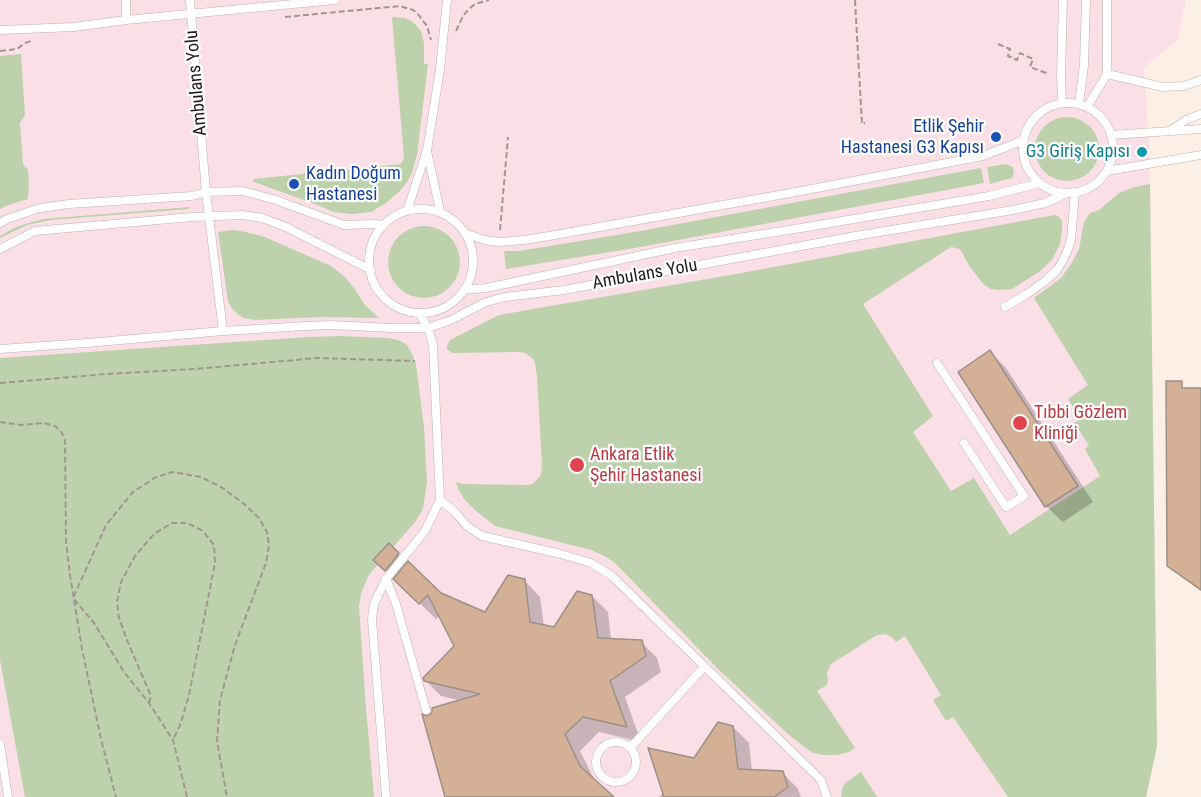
<!DOCTYPE html>
<meta charset="utf-8">
<style>
body{margin:0}
canvas{display:block;background:#fcefe5}
</style>
<canvas width="1201" height="797"></canvas>
<script>
const c = document.querySelector('canvas').getContext('2d');
c.lineJoin = 'round';
function fill(path, color) { c.fillStyle = color; c.fill(path, 'evenodd'); }
const shape = rows => new Path2D(rows.map(r => 'M' + r).join(''));
function strokePath(path, color, width, dash) { c.strokeStyle = color; c.lineWidth = width; c.lineCap = dash ? 'butt' : 'round'; c.setLineDash(dash || []); c.stroke(path); }
function write(font, color, halo, rows, align = 'center') {
  c.font = font + ' "Roboto Condensed",sans-serif'; c.lineWidth = 4.5; c.setLineDash([]); c.textBaseline = 'middle'; c.strokeStyle = halo; c.fillStyle = color; for (const [text, x, y, turn = 0] of rows) {
    c.save(); c.translate(x, y); c.rotate((+turn || 0) * Math.PI / 180); c.textAlign = isNaN(turn) ? turn : align; if (halo) c.strokeText(text, 0, 0); c.fillText(text, 0, 0); c.restore();
  }
}
fill(shape([
 [0,0,1186,0,1178,40,1144,67,1148,123,1150,184,1157,746,1146,797,0,797]
]), '#fae0e6');
fill(shape([
 [392,17,405,18,413,22,421,31,424,43,424,64,428,64,417,155,411,176,402,189,386,203,371,212,352,214,334,212,315,204,254,182,253,179,401,164,404,158],
 [21,54,25,115,20,123,23,164,28,170,29,183,28,199,8,205,0,209,0,56],
 '1035 149a32 32 0 1 1 64 0a32 32 0 1 1-64 0Z',
 [1006,164,1013,167,1014,173,1012,178,990,184,987,167],
 [981,168,984,183,635,248,506,269,504,251,518,251,550,246,635,232],
 [1150,184,1157,746,1146,797,1008,797,953,717,946,721,933,700,941,695,905,636,896,642,893,638,885,634,877,635,831,664,827,673,828,681,827,685,817,691,855,748,849,752,837,755,823,755,813,753,803,746,789,735,718,669,615,563,606,557,591,550,495,526,476,511,464,499,458,488,456,482,463,484,527,485,533,484,541,475,542,464,537,376,535,363,533,359,525,353,519,352,452,353,447,349,447,346,450,340,491,319,500,315,533,309,736,274,1054,215,1058,216,1062,221,1062,230,1060,244,1052,260,1039,272,1012,289,999,290,991,289,984,285,970,267,960,249,951,247,863,304,933,416,913,432,951,491,974,478,1010,535,1100,476,1085,449,1089,445,1074,423,1080,419,1068,399,1088,385,1034,298,1061,278,1071,264,1079,249,1084,222,1090,213,1099,210,1119,193,1124,191,1135,187],
 [189,207,189,209,51,220,27,225,0,238,0,236,14,228,25,224,44,219],
 '388 262a36 36 0 1 1 72 0a36 36 0 1 1-72 0Z',
 [233,230,242,231,265,237,331,266,344,276,355,289,364,304,379,318,320,317,255,320,243,318,233,310,228,301,218,232],
 [340,336,389,338,401,341,407,345,412,354,416,364,424,427,427,482,423,509,416,521,372,571,367,579,361,594,359,607,366,708,374,797,25,797,0,660,0,358,309,337],
 [861,772,877,797,841,797,842,789,845,783]
]), '#bdd1ac');
fill(shape([
 [990,352,1006,368,1093,502,1063,522,1046,506,960,372],
 [1201,470,1201,591,1180,576,1169,565],
 [389,545,400,556,388,572,375,560],
 [395,579,440,595,486,614,524,580,540,597,544,627,554,629,592,596,608,612,611,640,641,642,657,658,661,672,625,697,641,742,599,732,580,751,595,781,612,797,446,797,429,717,462,701,441,696,425,680,456,646,440,615,436,619],
 [733,727,749,743,752,771,782,772,798,789,801,797,659,797,695,760]
]), '#0003');
const building = shape([
 [990,350,1078,486,1045,507,958,372,990,350],
 [1166,381,1182,381,1182,388,1201,388,1201,590,1167,566,1166,381],
 [389,543,399,553,385,571,373,560,389,543],
 [408,561,441,593,485,612,508,575,525,579,530,622,554,627,577,591,592,595,598,638,642,640,646,656,610,681,627,727,583,717,565,734,580,766,614,797,445,797,422,714,428,716,432,712,432,708,480,694,424,681,423,678,454,646,428,595,419,604,393,579,408,561],
 [718,722,733,726,738,769,783,771,788,787,774,797,664,797,648,748,694,758,718,722]
]);
fill(building, '#d4b196');
strokePath(building, '#9c9088', 1.5);
const lane = shape([
 [190,0,206,192,223,331],
 [126,20,126,0],
 [0,30,74,27,126,20,335,0],
 [1107,74,1163,87,1184,86,1201,80],
 [1062,103,1061,76,1063,0],
 '1023 148a45 45 0 1 1 90 0a45 45 0 1 1-90 0Z',
 [1079,104,1084,65,1086,0],
 [1087,107,1107,74,1107,0],
 [1171,130,1186,120,1201,114],
 [1111,135,1201,129],
 [427,151,440,211],
 [1107,171,1201,155],
 '369 261a52 52 0 1 1 104 0a52 52 0 1 1-104 0Z',
 [407,211,427,150,440,69,447,0],
 [0,223,7,219,40,208,69,204,192,196,206,192,243,191,276,200,344,225,375,224,384,225],
 [467,234,485,240,499,242,524,240,549,236,796,192,983,156,1024,140],
 [0,249,35,231,192,217,243,215,262,218,286,227,371,270],
 [464,290,486,288,675,248,795,229,989,196,1040,183],
 [1005,307,1027,294,1045,281,1057,270,1062,262,1067,252,1071,240,1075,192],
 [0,349,87,343,223,331,306,326,331,325,391,328,428,328,451,320,486,302,505,297,564,290,861,235,1013,210,1045,203,1067,193],
 [937,363,1024,496,1006,507,964,443],
 [440,500,454,511,467,526,482,536,561,554,591,563,612,576,821,780,827,797],
 [386,579,396,604,426,710],
 '596 762a20 20 0 1 1 40 0a20 20 0 1 1-40 0Z',
 [0,744,8,797],
 [630,748,704,667],
 [386,797,372,619,374,604,386,579,425,531,440,500,433,345,428,328,419,313]
]);
strokePath(lane, '#bfb3aa', 9);
strokePath(shape([
 [855,0,862,124,865,123],
 [285,17,400,6,413,10,417,13,427,26,431,40],
 [456,31,463,16,469,9,475,4,489,0],
 [998,44,1010,49,1008,56,1017,60,1020,53,1033,59,1030,67,1049,74],
 [0,51,17,49,25,43,31,41],
 [500,230,508,137],
 [0,383,106,374,195,369,317,358,415,361],
 [0,422,21,425,44,423,55,426,62,433,65,441,66,542,70,575,82,649,101,739,116,797],
 [149,703,151,696,127,640,119,618,117,602,121,582,135,556,154,534,172,523,187,523,203,531,214,545,215,563,189,695,181,723,173,740],
 [187,797,173,740,149,703,124,672,94,623,73,598,106,525,133,492,156,477,173,472,201,477,221,487,243,503,259,518,267,532,269,545,266,563,235,645,220,700,217,741,227,797]
]), '#a19790', 2, [6, 3]);
strokePath(lane, '#fff', 8);
for (const [x, y, r, color] of [
 [996,137,6,"#1a4fb4"],
 [1142,152,6,"#0f9aa8"],
 [294,184,6,"#1a4fb4"],
 [1020,423,8,"#e0444e"],
 [577,465,8,"#e0444e"]
]) { const dot = new Path2D(); dot.arc(x, y, r, 0, 2 * Math.PI); c.fillStyle = color; c.fill(dot); strokePath(dot, '#fff', 2); }
write('18px', '#201b18', '#fff', [
 ["Ambulans Yolu",197,83,-95],
 ["Ambulans Yolu",645,275,-10]
]);
write('18px', '#164399', '#fff', [
 ["Etlik Şehir",984,127],
 ["Hastanesi G3 Kapısı",984,148],
 ["Kadın Doğum",306,174,"left"],
 ["Hastanesi",306,195,"left"]
], 'right');
write('18px', '#0d838f', '#fff', [
 ["G3 Giriş Kapısı",1130,152]
], 'right');
write('18px', '#be3a42', '#fff', [
 ["Tıbbi Gözlem",1034,413],
 ["Kliniği",1034,434],
 ["Ankara Etlik",590,455],
 ["Şehir Hastanesi",590,476]
], 'left');
</script>
